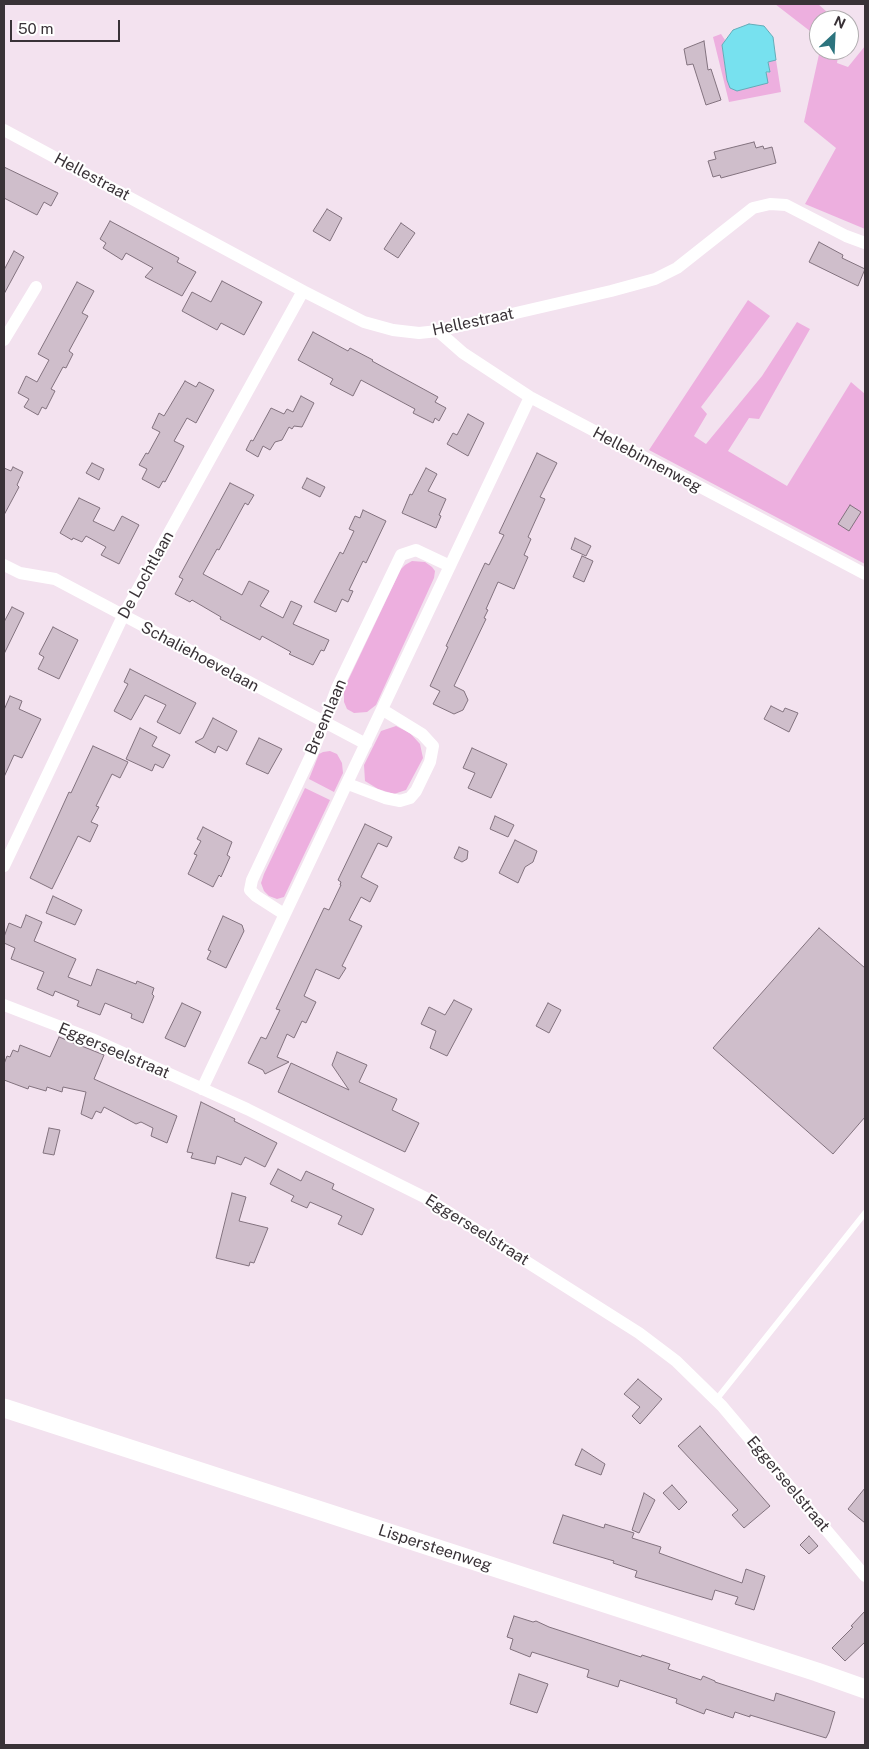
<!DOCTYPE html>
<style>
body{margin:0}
#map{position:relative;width:869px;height:1749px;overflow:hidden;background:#f3e2ef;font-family:"Public Sans",sans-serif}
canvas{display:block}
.frame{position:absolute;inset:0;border:5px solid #393237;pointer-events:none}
.north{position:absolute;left:809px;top:10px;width:50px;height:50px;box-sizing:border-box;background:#fff;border:1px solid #b0adaf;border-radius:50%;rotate:25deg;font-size:14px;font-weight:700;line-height:20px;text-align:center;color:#393237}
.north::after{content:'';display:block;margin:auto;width:18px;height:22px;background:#2c747e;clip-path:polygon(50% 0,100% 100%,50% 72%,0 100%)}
.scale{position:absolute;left:10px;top:20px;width:110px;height:22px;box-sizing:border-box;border:2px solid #393237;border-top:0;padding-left:6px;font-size:15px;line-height:18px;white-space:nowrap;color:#393237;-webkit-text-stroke:4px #fff;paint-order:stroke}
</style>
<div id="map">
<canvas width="869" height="1749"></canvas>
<div class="frame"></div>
<div class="north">N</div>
<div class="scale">50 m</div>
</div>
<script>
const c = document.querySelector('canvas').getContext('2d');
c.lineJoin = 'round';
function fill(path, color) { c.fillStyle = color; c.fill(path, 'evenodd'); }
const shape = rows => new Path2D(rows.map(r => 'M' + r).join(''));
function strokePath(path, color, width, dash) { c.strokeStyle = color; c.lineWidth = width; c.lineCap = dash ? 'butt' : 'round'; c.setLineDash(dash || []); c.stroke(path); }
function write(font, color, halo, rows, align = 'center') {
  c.font = font + ' "Public Sans",sans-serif'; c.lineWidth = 4; c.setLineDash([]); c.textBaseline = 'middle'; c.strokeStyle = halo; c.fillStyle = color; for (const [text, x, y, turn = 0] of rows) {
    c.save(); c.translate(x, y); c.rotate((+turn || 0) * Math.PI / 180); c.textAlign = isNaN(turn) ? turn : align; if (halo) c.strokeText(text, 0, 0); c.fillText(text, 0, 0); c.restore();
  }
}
fill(shape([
 [775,4,818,4,836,20,819,20,819,38],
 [721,34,725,40,722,46,727,80,730,88,770,72,768,62,776,60,781,92,729,102,713,37],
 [865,46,865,229,805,204,836,148,804,122,820,50,839,50,837,63,848,67],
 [748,300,770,316,701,407,707,414,694,436,706,444,762,376,797,322,810,329,759,419,749,418,728,451,787,486,851,382,865,394,865,564,649,450],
 [412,561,425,562,432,567,435,571,434,578,376,705,367,712,354,713,347,709,344,702,344,689,401,569,405,565],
 [396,726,410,733,420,744,423,758,406,790,394,794,378,789,365,781,364,765,381,731],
 [330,751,337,754,342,763,343,773,334,792,309,779,319,754,323,752],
 [305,788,330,800,284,897,277,899,269,896,264,891,261,883,264,874]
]), '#edafdf');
const water = shape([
 [749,24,764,26,773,37,776,60,768,62,770,72,766,72,768,83,737,91,730,88,727,80,722,45,733,30,749,24]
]);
fill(water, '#77e1ef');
strokePath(water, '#64acb8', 1);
const building = shape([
 [704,41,708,70,711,69,721,100,706,105,693,64,687,65,684,49,704,41],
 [754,142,756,148,763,146,764,149,772,147,776,163,721,178,720,175,713,177,708,161,716,159,714,152,754,142],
 [4,167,58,193,51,206,44,202,37,215,4,198,4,167],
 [327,209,342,218,330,241,313,231,327,209],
 [110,221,179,258,177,262,196,272,182,296,145,277,153,268,126,253,122,260,103,248,106,243,100,239,110,221],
 [401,223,415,233,398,258,384,249,401,223],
 [819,242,843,255,842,258,865,269,858,286,809,262,819,242],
 [14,251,24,257,4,294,4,270,14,251],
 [222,281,262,302,244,335,221,323,217,330,182,311,192,292,211,302,222,281],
 [77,282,94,291,82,313,88,316,69,351,73,354,66,368,63,367,51,389,55,391,46,409,42,407,38,415,24,407,29,399,18,393,26,376,37,382,49,360,38,354,77,282],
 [313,332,348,351,350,348,373,360,372,361,438,397,435,402,446,408,439,421,435,418,433,423,413,413,415,409,361,380,353,396,330,384,333,379,298,360,313,332],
 [185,381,196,387,199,382,214,390,196,423,187,418,174,441,184,446,181,452,165,482,163,481,159,488,142,479,147,469,139,465,146,453,148,454,160,432,152,428,159,413,164,416,185,381],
 [301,396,314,403,302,427,294,426,292,429,289,427,282,440,275,442,270,450,263,446,258,457,246,450,251,440,253,441,271,408,284,414,287,409,293,412,301,396],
 [468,414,484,423,468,456,447,444,453,433,457,435,468,414],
 [537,453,557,463,540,497,545,499,528,537,531,539,524,555,528,557,514,589,498,582,486,609,488,610,484,618,486,619,454,686,464,691,468,700,463,710,454,714,433,704,440,691,430,686,448,647,446,646,485,563,489,565,504,535,499,533,537,453],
 [92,463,104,469,99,480,86,473,92,463],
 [13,467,23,472,17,485,19,487,4,515,4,468,11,471,13,467],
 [426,468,437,474,428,491,446,499,439,515,441,516,436,528,402,513,410,494,412,495,426,468],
 [307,478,325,487,320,497,302,488,307,478],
 [230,483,254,495,248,505,245,503,219,550,217,549,203,574,242,595,249,581,269,591,260,606,283,618,291,601,302,606,293,624,329,640,324,651,321,650,313,665,289,654,291,652,262,636,260,640,220,619,221,617,192,600,190,602,175,594,183,579,179,577,230,483],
 [79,498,100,508,93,521,114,531,122,516,139,525,119,564,101,555,106,547,86,536,82,542,73,538,72,540,60,533,79,498],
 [850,505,861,512,849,531,838,524,850,505],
 [363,510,386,521,366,563,363,561,349,590,353,591,348,602,342,599,336,612,314,602,340,552,343,554,354,531,349,529,355,516,360,518,363,510],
 [575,538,591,546,586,556,571,549,575,538],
 [582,556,593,561,584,582,573,577,582,556],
 [12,607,24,613,4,654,4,622,12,607],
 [53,627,78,640,59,679,38,669,44,657,39,654,53,627],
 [130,669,196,703,180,734,157,722,166,705,145,695,131,720,114,711,128,684,124,682,130,669],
 [10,696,22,701,19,709,41,719,22,758,14,755,4,777,4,710,10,696],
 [771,706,783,712,785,708,798,713,789,732,764,719,771,706],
 [213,718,237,731,227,751,218,746,215,753,195,742,203,738,213,718],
 [140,728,157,737,152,746,170,755,163,768,155,764,152,771,126,759,140,728],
 [259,738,282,749,268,774,246,764,259,738],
 [93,746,128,762,120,778,112,774,96,806,99,807,91,822,98,825,90,842,78,836,52,889,30,878,69,792,71,793,93,746],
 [472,748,507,764,491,798,468,788,475,773,463,768,472,748],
 [495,816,514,825,508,837,490,829,495,816],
 [365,824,392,837,387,847,378,843,361,877,378,886,370,902,361,897,349,920,362,926,342,966,346,968,339,979,316,969,304,996,316,1002,306,1023,302,1021,294,1038,287,1034,277,1057,289,1062,265,1074,263,1070,248,1063,261,1037,266,1039,280,1010,276,1009,324,908,329,910,341,885,340,885,341,882,338,880,365,824],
 [203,827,232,842,227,855,230,857,221,877,219,875,213,887,188,874,197,855,194,854,201,841,197,839,203,827],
 [515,840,537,851,533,862,525,867,518,883,499,873,515,840],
 [459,847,468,851,467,859,462,862,454,858,459,847],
 [53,896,82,910,75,925,46,913,53,896],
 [26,915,42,922,34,941,76,959,68,977,91,986,97,969,136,984,137,981,154,988,152,994,154,996,143,1023,131,1018,132,1014,105,1003,100,1015,77,1006,79,1001,55,991,53,996,37,989,44,972,11,959,15,948,4,943,4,937,9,923,21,928,26,915],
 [223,916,242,925,244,931,226,968,207,959,211,951,208,950,223,916],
 [819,928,865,968,865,1117,833,1154,713,1048,819,928],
 [454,1000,472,1009,447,1056,430,1048,436,1031,421,1024,429,1007,445,1015,454,1000],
 [182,1003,201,1012,185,1047,165,1038,182,1003],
 [548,1003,561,1010,549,1033,536,1026,548,1003],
 [59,1037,104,1055,94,1079,177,1116,167,1143,151,1136,153,1128,141,1122,136,1124,104,1107,101,1113,96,1111,92,1119,81,1114,86,1092,63,1087,62,1092,47,1087,46,1091,29,1086,28,1089,4,1080,4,1064,7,1056,10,1057,13,1050,18,1052,20,1045,50,1057,59,1037],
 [337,1052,367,1065,359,1082,397,1099,392,1110,419,1123,405,1152,278,1092,291,1063,349,1090,332,1065,337,1052],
 [201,1102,235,1119,234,1121,277,1143,265,1167,245,1157,241,1165,217,1156,215,1164,191,1158,193,1153,187,1152,201,1102],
 [49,1128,60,1130,54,1155,43,1153,49,1128],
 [278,1169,301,1181,306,1171,334,1184,332,1189,374,1209,362,1235,338,1224,342,1216,310,1202,307,1208,291,1201,294,1196,270,1184,278,1169],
 [232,1193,246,1197,239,1221,268,1228,254,1263,250,1262,249,1266,216,1258,232,1193],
 [638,1379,662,1399,640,1424,632,1416,640,1407,624,1394,638,1379],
 [700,1426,770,1506,744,1528,732,1515,738,1510,678,1446,700,1426],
 [582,1449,605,1464,601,1475,575,1465,582,1449],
 [672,1485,687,1502,679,1510,663,1493,672,1485],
 [865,1488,865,1523,848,1509,865,1488],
 [644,1493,655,1500,639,1533,632,1530,644,1493],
 [563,1515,604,1528,605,1524,634,1533,632,1538,661,1547,659,1553,742,1583,746,1569,765,1576,754,1610,735,1604,738,1597,715,1590,712,1600,635,1577,637,1571,613,1563,614,1561,553,1543,563,1515],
 [809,1536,818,1546,809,1554,800,1545,809,1536],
 [865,1611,865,1642,845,1661,832,1648,853,1627,851,1626,865,1611],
 [514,1616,533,1622,536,1621,549,1627,641,1657,642,1655,670,1664,668,1669,701,1680,703,1676,715,1681,715,1682,774,1701,776,1693,835,1712,829,1732,826,1738,750,1715,750,1717,735,1712,733,1718,706,1709,704,1714,676,1703,677,1699,620,1680,618,1687,587,1677,589,1670,532,1652,530,1657,510,1649,513,1639,507,1637,514,1616],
 [519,1674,548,1684,537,1713,510,1704,519,1674]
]);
fill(building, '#cfbecb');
strokePath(building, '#82727e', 1);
strokePath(shape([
 [716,1400,865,1213]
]), '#fff', 6);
strokePath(shape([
 [4,130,303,291,364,322,393,330,419,333,438,331,611,291,655,279,677,268,753,208,770,204,786,205,846,236,865,243],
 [438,331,463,353,530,397,865,574],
 [4,340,36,287],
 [4,565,20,573,55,579,366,744],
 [348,784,385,798,400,801,410,798,416,791,430,762,433,746,422,734,383,710],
 [4,866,123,616,303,291],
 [284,914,256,896,250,890,252,880,314,749,337,688,401,555,416,550,450,566],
 [4,1005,92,1039,247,1109,426,1198,639,1333,676,1361,722,1406,865,1576],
 [202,1089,530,397]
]), '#fff', 12);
strokePath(shape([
 [4,1408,817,1672,865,1689]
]), '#fff', 19);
write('16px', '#393237', '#fff', [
 ["Hellestraat",92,177,28],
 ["Hellestraat",473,322,-12],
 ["Hellebinnenweg",647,460,28],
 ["De Lochtlaan",146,575,-61],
 ["Schaliehoevelaan",200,657,28],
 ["Breemlaan",326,717,-67],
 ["Eggerseelstraat",114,1051,23],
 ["Eggerseelstraat",477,1230,32],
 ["Eggerseelstraat",788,1484,50],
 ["Lispersteenweg",435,1548,18]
]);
</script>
